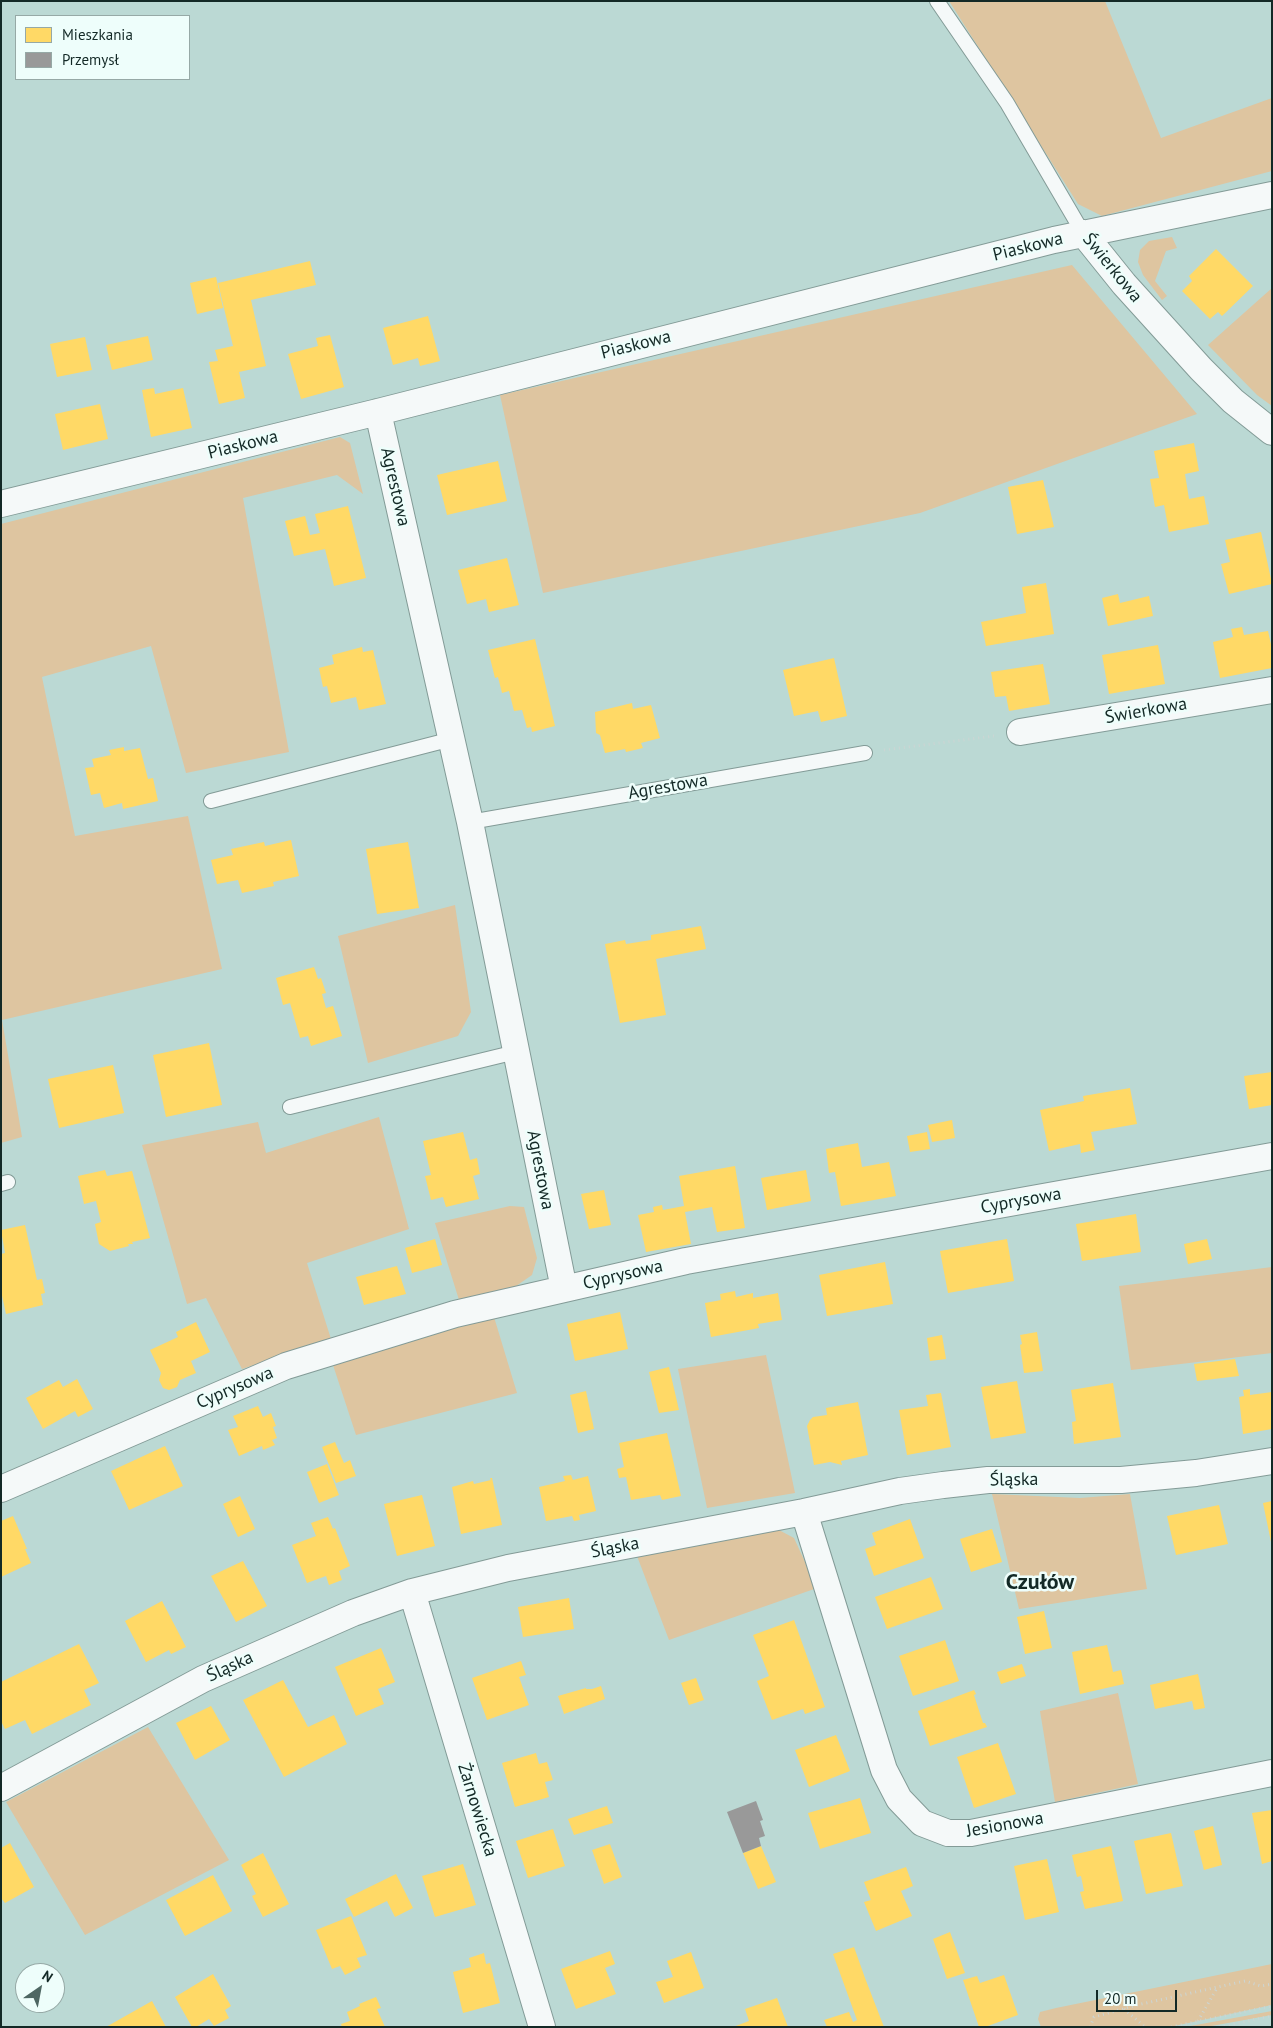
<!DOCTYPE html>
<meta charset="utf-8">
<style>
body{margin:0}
#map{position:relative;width:1273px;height:2028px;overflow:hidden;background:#bbd9d4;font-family:"PT Sans",sans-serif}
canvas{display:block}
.frame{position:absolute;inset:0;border:2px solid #132926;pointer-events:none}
.legend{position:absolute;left:15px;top:15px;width:175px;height:65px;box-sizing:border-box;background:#eefefb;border:1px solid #96a9a6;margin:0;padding:6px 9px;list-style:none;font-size:15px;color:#132926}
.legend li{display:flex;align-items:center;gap:10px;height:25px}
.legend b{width:25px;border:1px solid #96a9a6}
.north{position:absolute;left:15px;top:1963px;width:50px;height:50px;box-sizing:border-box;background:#eefefb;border:1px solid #96a9a6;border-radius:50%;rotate:33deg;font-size:14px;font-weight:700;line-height:20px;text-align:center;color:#132926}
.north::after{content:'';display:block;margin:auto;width:18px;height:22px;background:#4e6763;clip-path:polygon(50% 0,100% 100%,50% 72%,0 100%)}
.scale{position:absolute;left:1096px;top:1990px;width:81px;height:22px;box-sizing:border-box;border:2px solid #132926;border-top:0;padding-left:6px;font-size:15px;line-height:18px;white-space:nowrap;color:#132926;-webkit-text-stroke:4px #eefefb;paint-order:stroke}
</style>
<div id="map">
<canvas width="1273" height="2028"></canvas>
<div class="frame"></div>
<ul class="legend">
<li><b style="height:14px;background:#ffd966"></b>Mieszkania</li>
<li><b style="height:14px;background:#999"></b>Przemysł</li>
</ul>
<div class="north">N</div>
<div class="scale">20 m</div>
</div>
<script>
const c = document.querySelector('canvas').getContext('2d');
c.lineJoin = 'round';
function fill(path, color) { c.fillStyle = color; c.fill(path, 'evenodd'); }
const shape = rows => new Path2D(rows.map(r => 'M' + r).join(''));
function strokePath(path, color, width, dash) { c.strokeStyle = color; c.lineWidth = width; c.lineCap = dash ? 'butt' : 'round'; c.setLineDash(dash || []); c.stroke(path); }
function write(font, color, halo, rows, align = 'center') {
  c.font = font + ' "PT Sans",sans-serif'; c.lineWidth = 5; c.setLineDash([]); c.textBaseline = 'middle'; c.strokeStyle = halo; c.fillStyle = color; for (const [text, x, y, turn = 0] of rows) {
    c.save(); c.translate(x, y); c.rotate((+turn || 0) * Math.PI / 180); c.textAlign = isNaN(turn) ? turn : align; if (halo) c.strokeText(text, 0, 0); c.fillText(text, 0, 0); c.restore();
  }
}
fill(shape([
 [949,1,1105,1,1161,138,1272,98,1272,171,1102,216,1078,204],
 [1172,237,1177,248,1166,251,1155,281,1167,296,1162,300,1143,275,1138,262,1140,250,1149,241],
 [1072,265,1197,414,920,513,543,593,500,395],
 [1272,288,1272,406,1257,395,1208,345],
 [340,437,350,443,363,494,337,475,243,498,289,752,186,773,151,646,42,677,75,836,188,816,222,969,2,1020,22,1137,1,1143,1,524],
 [455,905,471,1012,458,1036,368,1063,338,936],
 [379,1117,409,1229,307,1263,331,1339,242,1369,206,1298,187,1304,142,1145,258,1122,266,1153],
 [510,1206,524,1207,537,1258,532,1275,509,1291,459,1300,435,1223],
 [1272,1267,1272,1353,1131,1370,1119,1286],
 [494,1317,517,1393,356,1435,332,1362],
 [766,1355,795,1493,707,1508,678,1369],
 [992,1494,1080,1498,1130,1494,1147,1589,1019,1609],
 [777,1529,794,1538,817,1588,669,1640,637,1556],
 [1118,1693,1138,1784,1055,1802,1040,1711],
 [148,1727,229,1860,85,1935,6,1802],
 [1272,1964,1272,2005,1170,2027,1041,2027,1038,2019,1040,2012,1056,2008],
 [1272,2011,1272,2015,1206,2027,1185,2027]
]), '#dec5a0');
fill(shape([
 [1216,249,1253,286,1222,316,1218,312,1210,319,1182,291,1192,281,1189,276],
 [310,261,316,285,251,300,266,366,239,372,245,398,219,404,209,362,218,361,215,350,233,346,218,283],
 [216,277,223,308,197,314,190,283],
 [428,316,440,361,420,366,418,358,393,365,383,328],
 [330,335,344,387,301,399,288,354,318,346,316,338],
 [148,336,153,360,112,370,106,345],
 [85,337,92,370,57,377,50,344],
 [154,388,155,394,183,388,192,428,151,437,142,390],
 [100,404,108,439,63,450,55,414],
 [1194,443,1199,471,1185,474,1189,499,1204,496,1209,524,1169,532,1164,505,1155,507,1150,479,1159,478,1154,451],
 [498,461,507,501,447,515,437,475],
 [1043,480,1054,527,1017,534,1008,487],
 [348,506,366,578,334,586,325,549,294,556,285,521,305,516,310,535,320,533,315,514],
 [1261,532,1272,584,1229,594,1221,564,1230,562,1225,540],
 [507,558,519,605,489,612,486,599,467,604,458,570],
 [1046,583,1054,634,986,646,981,622,1026,613,1022,587],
 [1118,594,1120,603,1149,596,1153,616,1108,626,1102,598],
 [1242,627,1244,635,1268,631,1272,649,1272,668,1220,678,1213,642,1233,637,1231,629],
 [535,639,555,726,532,732,531,727,527,728,522,710,514,711,509,691,502,693,498,677,495,678,488,650],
 [1158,645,1165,684,1109,694,1102,655],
 [362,647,363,652,373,650,386,704,359,710,356,697,331,703,327,686,323,687,319,668,334,664,332,655],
 [834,658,847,716,821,722,818,711,794,716,783,670],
 [1043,664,1050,704,1009,711,1006,696,995,697,991,672],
 [632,703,633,709,651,705,660,738,641,743,643,748,626,752,625,749,605,753,600,735,596,733,595,712],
 [124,747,124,751,140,748,148,779,153,778,158,801,123,809,122,803,104,808,100,793,91,795,85,768,94,767,92,759,111,755,109,750],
 [291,840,299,876,273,882,274,886,242,893,238,880,217,884,211,860,233,855,231,849,264,842,265,846],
 [408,842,419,908,377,914,366,849],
 [701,926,706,949,656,959,666,1015,620,1023,605,944,625,940,626,944,651,940,651,935],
 [314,967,318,979,321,978,326,993,322,994,326,1008,333,1006,342,1036,311,1046,308,1036,300,1038,290,1003,283,1005,276,978],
 [209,1043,222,1105,166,1117,153,1055],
 [113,1065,124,1113,59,1128,48,1079],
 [1272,1072,1272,1105,1249,1109,1244,1076],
 [1130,1088,1137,1124,1091,1132,1095,1150,1081,1153,1080,1144,1049,1151,1040,1110,1084,1101,1083,1096],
 [952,1120,955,1138,932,1142,928,1125],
 [463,1132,470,1160,477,1158,480,1174,473,1176,479,1199,446,1207,443,1197,431,1200,425,1176,431,1175,423,1141],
 [927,1132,930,1149,910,1152,907,1136],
 [858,1143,862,1167,889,1162,896,1196,841,1206,835,1172,829,1173,826,1149],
 [735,1166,745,1228,717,1232,712,1207,685,1212,691,1244,646,1252,638,1215,654,1212,653,1207,662,1205,663,1210,684,1206,679,1176],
 [105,1170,107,1176,132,1171,150,1238,132,1242,133,1244,128,1244,129,1246,110,1251,99,1244,95,1224,101,1222,96,1201,84,1204,78,1176],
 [806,1170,811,1201,767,1210,761,1178],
 [604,1190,611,1225,589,1229,581,1194],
 [1136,1214,1141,1252,1082,1261,1076,1224],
 [25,1225,37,1280,42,1279,45,1293,41,1294,43,1305,6,1314,1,1291,1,1254,5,1253,1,1230],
 [435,1239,442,1265,412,1273,405,1248],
 [1007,1239,1014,1281,948,1293,940,1251],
 [1207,1239,1212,1259,1188,1264,1184,1244],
 [885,1262,893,1304,827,1316,819,1275],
 [397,1266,406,1294,364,1305,356,1277],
 [735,1291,736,1297,753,1293,753,1298,778,1293,782,1320,758,1324,759,1328,711,1337,705,1303,721,1300,720,1294],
 [620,1312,628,1349,575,1361,567,1324],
 [196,1322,210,1352,191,1361,196,1373,180,1380,177,1387,169,1390,163,1388,159,1380,161,1373,150,1350,178,1337,176,1332],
 [1037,1332,1043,1371,1024,1373,1020,1345,1022,1344,1020,1335],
 [942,1335,946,1359,930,1361,927,1338],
 [1235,1359,1239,1376,1197,1381,1194,1364],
 [669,1367,679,1410,659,1413,649,1372],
 [77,1379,93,1409,78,1417,75,1411,43,1429,26,1398,59,1380,63,1387],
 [1017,1381,1026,1433,991,1439,981,1387],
 [1113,1383,1121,1437,1074,1444,1072,1422,1076,1421,1071,1390],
 [1250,1389,1250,1395,1272,1392,1272,1429,1243,1434,1239,1397,1244,1396,1243,1390],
 [586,1391,594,1429,578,1433,570,1395],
 [941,1393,951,1447,907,1455,899,1410,928,1406,926,1395],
 [858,1402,868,1455,841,1461,842,1465,830,1462,814,1465,807,1426,810,1420,813,1417,827,1415,826,1408],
 [258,1406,263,1417,271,1413,276,1426,273,1427,277,1438,272,1440,275,1445,263,1450,262,1446,239,1456,228,1430,238,1427,233,1416],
 [667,1433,681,1496,662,1500,660,1495,631,1500,626,1477,619,1478,617,1469,624,1467,619,1443],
 [335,1442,344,1463,350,1460,356,1476,336,1483,322,1447],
 [165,1446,183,1486,129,1510,111,1471],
 [327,1464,339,1495,319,1503,307,1472],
 [571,1475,573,1480,588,1476,596,1511,579,1515,580,1520,574,1521,572,1516,546,1521,539,1487,565,1481,563,1476],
 [490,1478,492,1478,502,1525,461,1534,452,1487,473,1481,474,1484,491,1480],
 [422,1495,435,1546,397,1556,384,1504],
 [240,1496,255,1529,238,1537,223,1504],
 [1272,1501,1272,1542,1271,1542,1263,1503],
 [1219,1505,1228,1544,1176,1555,1167,1516],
 [13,1516,27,1549,25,1549,31,1563,1,1577,1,1521],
 [328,1517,333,1529,335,1528,350,1566,339,1571,342,1580,329,1585,326,1576,307,1583,292,1545,316,1536,311,1523],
 [910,1519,924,1558,874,1576,865,1549,876,1545,872,1533],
 [992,1529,1002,1562,971,1572,960,1539],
 [243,1561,267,1606,236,1622,211,1576],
 [931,1577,943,1609,887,1629,875,1597],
 [569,1598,574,1629,523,1637,518,1607],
 [162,1601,186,1647,171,1654,169,1650,146,1662,125,1621],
 [1044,1611,1052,1648,1025,1654,1017,1617],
 [794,1620,825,1707,805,1714,803,1709,772,1720,757,1681,769,1676,753,1635],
 [945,1640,959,1681,913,1696,899,1656],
 [79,1644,99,1683,84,1690,91,1705,32,1734,25,1720,5,1729,1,1721,1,1682],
 [1107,1645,1113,1672,1121,1670,1124,1684,1080,1694,1072,1652],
 [381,1648,395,1682,378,1689,384,1704,356,1716,335,1667],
 [521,1661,526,1675,519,1677,529,1705,487,1720,472,1678],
 [1022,1664,1026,1676,1001,1684,997,1672],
 [1198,1674,1205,1708,1194,1710,1192,1701,1155,1709,1150,1685],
 [696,1678,704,1700,689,1705,681,1683],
 [283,1680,308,1727,334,1715,347,1744,284,1777,243,1700],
 [601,1686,605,1699,564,1714,558,1696,586,1688,586,1689,592,1689],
 [974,1690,976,1694,974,1695,983,1723,985,1723,987,1727,930,1746,918,1711],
 [211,1706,230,1740,195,1760,176,1723],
 [836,1735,850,1771,809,1787,795,1750],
 [998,1743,1016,1794,974,1808,957,1757],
 [536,1753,539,1764,547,1762,553,1780,545,1782,549,1797,515,1807,502,1763],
 [860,1798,871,1833,820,1849,808,1813],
 [607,1806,613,1823,574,1835,568,1819],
 [1272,1810,1272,1861,1262,1864,1252,1813],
 [1213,1826,1222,1865,1204,1870,1194,1831],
 [553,1829,565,1866,528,1878,516,1841],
 [1171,1833,1183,1886,1146,1894,1134,1841],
 [10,1843,34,1887,5,1903,1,1898,1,1848],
 [610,1844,622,1877,604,1884,592,1850],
 [761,1846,776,1882,758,1889,743,1853],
 [1111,1846,1123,1901,1085,1909,1080,1892,1084,1891,1081,1876,1077,1877,1072,1855],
 [263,1853,289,1904,263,1917,252,1896,256,1894,241,1865],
 [1047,1859,1059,1912,1025,1920,1014,1866],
 [463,1864,476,1905,435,1917,422,1876],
 [906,1867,913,1886,901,1891,912,1916,876,1931,864,1902,871,1900,864,1882],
 [396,1874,413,1908,395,1917,387,1901,354,1917,345,1899],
 [213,1875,232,1911,185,1936,166,1900],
 [351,1916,367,1955,357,1958,361,1967,345,1975,340,1966,332,1969,316,1930],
 [950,1932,965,1973,947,1979,933,1939],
 [854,1947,865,1978,884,2027,827,2027,824,2020,849,2012,853,2022,857,2020,833,1954],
 [610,1951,615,1964,605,1968,616,1994,576,2009,561,1969],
 [691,1952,704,1988,664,2003,656,1982,673,1977,667,1961],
 [484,1953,486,1964,490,1963,500,2003,463,2013,453,1972,471,1967,469,1958],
 [213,1974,231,2006,225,2010,229,2018,214,2026,209,2019,196,2027,192,2027,175,1997],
 [1004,1975,1018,2015,985,2027,979,2027,963,1980,977,1976,980,1983],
 [376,1997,381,2008,377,2009,385,2027,342,2027,341,2024,350,2021,347,2012,360,2006,359,2004],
 [777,1998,788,2027,733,2027,749,2021,745,2009],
 [152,2001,166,2027,106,2027]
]), '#ffd966');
fill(shape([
 [756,1801,763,1820,760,1821,765,1836,759,1838,761,1846,743,1853,727,1812]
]), '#999');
const service = shape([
 [937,1,1007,103,1083,233],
 [211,801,452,739],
 [470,822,865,753],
 [290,1107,516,1052],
 [1,1184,8,1182]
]);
const minor = shape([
 [1083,233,1124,284,1201,369,1233,401,1272,432],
 [378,412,470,822,564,1289],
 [1,504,378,412,1054,240,1272,195],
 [1020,732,1272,690],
 [1,1489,286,1366,455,1314,686,1261,1272,1156],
 [804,1512,884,1770,899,1799,922,1823,948,1833,971,1833,1272,1773],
 [412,1592,542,2027],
 [1,1788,203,1679,353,1613,412,1592,508,1568,804,1512,900,1491,943,1485,988,1480,1121,1480,1196,1473,1272,1461]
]);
strokePath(service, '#839b97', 16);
strokePath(minor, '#839b97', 28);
strokePath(shape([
 [884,750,994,736],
 [1124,2009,1145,2027],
 [1198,2021,1217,1988],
 [1090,2027,1094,2017,1137,2005,1245,1981,1261,1986,1272,1984],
 [1171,2027,1272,2006],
 [1219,2027,1272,2016]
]), '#ccd5d3', 3, [1, 4]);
strokePath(service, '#f5f9f9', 14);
strokePath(minor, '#f5f9f9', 26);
write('18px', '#132926', '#eefefb', [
 ["Piaskowa",1028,247,-14],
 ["Świerkowa",1112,268,51],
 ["Piaskowa",636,345,-14],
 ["Piaskowa",243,445,-14],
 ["Agrestowa",395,487,77],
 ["Świerkowa",1146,711,-10],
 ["Agrestowa",668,787,-10],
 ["Agrestowa",540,1170,79],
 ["Cyprysowa",1021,1201,-10],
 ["Cyprysowa",623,1275,-13],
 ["Cyprysowa",235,1388,-23],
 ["Śląska",1014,1480,-1],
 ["Śląska",615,1548,-11],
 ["Śląska",230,1667,-25],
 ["Żarnowiecka",477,1810,73],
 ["Jesionowa",1005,1825,-10]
]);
write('bold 22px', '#132926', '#eefefb', [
 ["Czułów",1040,1583]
]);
</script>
